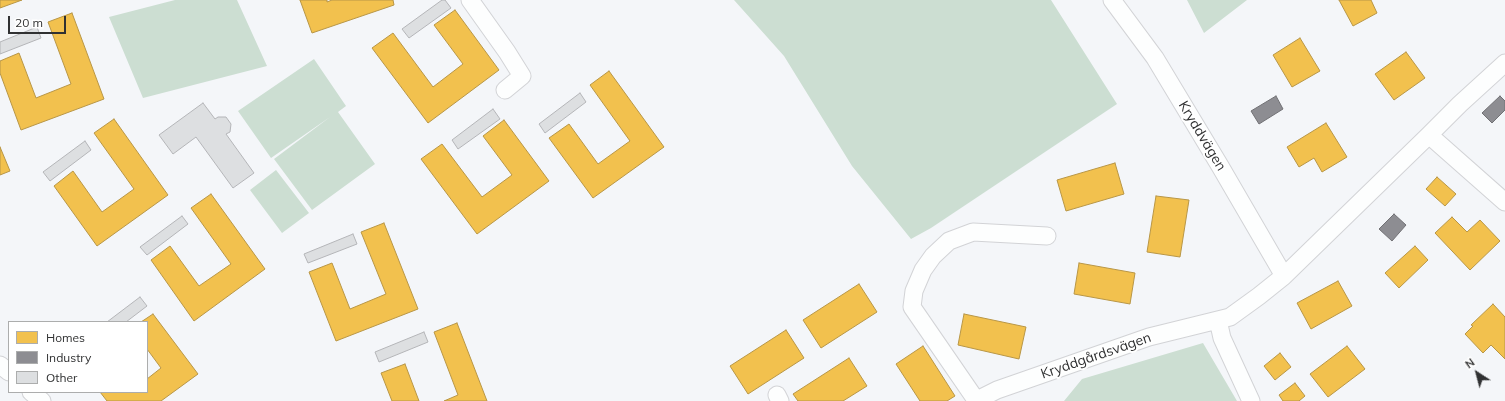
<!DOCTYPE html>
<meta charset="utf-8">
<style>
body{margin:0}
#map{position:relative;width:1505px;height:401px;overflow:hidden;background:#f4f6f9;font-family:Mulish,sans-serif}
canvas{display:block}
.legend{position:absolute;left:8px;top:321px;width:140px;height:72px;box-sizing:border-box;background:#fff;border:1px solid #acadad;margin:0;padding:5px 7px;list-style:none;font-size:12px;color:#303132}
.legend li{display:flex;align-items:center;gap:8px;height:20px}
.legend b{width:20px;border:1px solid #acadad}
.north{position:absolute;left:1457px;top:353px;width:40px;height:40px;-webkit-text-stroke:3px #fff;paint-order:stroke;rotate:324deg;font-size:11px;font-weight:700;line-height:16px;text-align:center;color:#303132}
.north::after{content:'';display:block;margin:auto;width:14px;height:18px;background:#303132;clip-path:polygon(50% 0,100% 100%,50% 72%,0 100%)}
.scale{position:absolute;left:8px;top:16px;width:58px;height:18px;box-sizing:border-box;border:2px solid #303132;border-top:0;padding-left:5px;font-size:12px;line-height:14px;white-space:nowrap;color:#303132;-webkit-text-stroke:3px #fff;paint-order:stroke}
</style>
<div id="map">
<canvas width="1505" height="401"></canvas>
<ul class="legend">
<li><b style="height:11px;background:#f2c14e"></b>Homes</li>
<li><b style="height:11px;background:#8d8d92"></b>Industry</li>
<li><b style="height:11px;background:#dddfe1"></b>Other</li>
</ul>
<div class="north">N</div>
<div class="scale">20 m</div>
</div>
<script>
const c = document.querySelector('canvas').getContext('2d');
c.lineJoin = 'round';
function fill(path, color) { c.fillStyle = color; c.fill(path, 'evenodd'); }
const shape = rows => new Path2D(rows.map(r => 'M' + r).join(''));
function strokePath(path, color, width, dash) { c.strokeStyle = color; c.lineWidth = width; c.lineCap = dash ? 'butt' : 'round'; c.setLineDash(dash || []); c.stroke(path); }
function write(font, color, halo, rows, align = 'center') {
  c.font = font + ' Mulish,sans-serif'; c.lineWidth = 4; c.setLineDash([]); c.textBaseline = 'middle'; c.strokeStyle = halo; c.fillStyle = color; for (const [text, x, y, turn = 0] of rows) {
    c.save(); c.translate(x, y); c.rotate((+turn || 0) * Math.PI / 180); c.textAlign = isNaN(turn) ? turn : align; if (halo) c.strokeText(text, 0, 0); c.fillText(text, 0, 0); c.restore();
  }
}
fill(shape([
 [175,0,237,0,267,66,143,98,109,17],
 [734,0,1051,0,1117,104,931,228,911,239,852,166,784,56],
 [1187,0,1247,0,1204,33],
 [314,59,346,106,338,112,375,164,312,210,274,159,330,117,271,158,238,111],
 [276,170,309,213,282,233,250,190],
 [1203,343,1237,401,1064,401,1082,379]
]), '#ccded2');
const homes = shape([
 [0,0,22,0,0,8,0,0],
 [300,0,327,0,327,2,332,0,393,0,394,5,312,33,300,0],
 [1339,0,1371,0,1377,13,1353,26,1339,0],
 [455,10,499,70,428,123,372,48,393,33,433,87,463,64,434,25,455,10],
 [72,13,104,99,21,130,0,73,0,61,19,53,36,98,71,84,48,22,72,13],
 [1300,38,1320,71,1292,87,1273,55,1300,38],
 [1406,52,1425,78,1394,100,1375,74,1406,52],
 [609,71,664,147,593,198,549,138,569,124,598,164,630,141,590,85,609,71],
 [114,119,168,195,97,246,54,186,73,171,102,212,134,189,94,133,114,119],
 [504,120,549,181,477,234,421,159,442,144,482,197,512,175,483,136,504,120],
 [1326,123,1347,157,1322,172,1314,158,1299,167,1287,147,1326,123],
 [0,147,10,171,0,175,0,147],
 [1115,163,1124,194,1066,211,1057,180,1115,163],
 [1437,177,1456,194,1445,206,1426,189,1437,177],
 [211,194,265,269,194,321,151,260,170,246,199,286,231,264,191,208,211,194],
 [1156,196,1189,200,1180,257,1147,252,1156,196],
 [1452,217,1467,232,1480,220,1500,241,1470,270,1435,233,1452,217],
 [384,223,418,309,336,341,309,272,332,263,350,309,386,294,361,232,384,223],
 [1415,246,1428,260,1399,288,1385,273,1415,246],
 [1079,263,1135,273,1130,304,1074,294,1079,263],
 [1338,281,1352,306,1311,329,1297,303,1338,281],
 [859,284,877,312,821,348,803,320,859,284],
 [1493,304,1505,317,1505,359,1491,345,1483,353,1465,334,1473,326,1471,325,1493,304],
 [153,314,198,374,161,401,107,401,100,392,147,392,147,379,161,368,147,349,147,322,141,322,153,314],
 [964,314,1026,327,1019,359,958,345,964,314],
 [457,323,487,401,444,401,458,395,434,332,457,323],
 [786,330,804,358,748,394,730,366,786,330],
 [923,346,955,396,947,401,920,401,896,364,923,346],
 [1347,346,1365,369,1328,397,1310,374,1347,346],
 [1280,353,1291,367,1275,380,1264,366,1280,353],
 [849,358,867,386,843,401,798,401,793,394,849,358],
 [405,364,419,401,392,401,381,373,405,364],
 [1295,383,1305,396,1299,401,1283,401,1279,395,1295,383]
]);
fill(homes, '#f2c14e');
strokePath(homes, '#b89646', 1);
const industry = shape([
 [1276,96,1283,109,1259,124,1251,111,1276,96],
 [1500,96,1505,101,1505,110,1492,123,1482,113,1500,96],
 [1394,214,1406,225,1392,241,1379,229,1394,214]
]);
fill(industry, '#8d8d92');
strokePath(industry, '#717175', 1);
const building = shape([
 [442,0,445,0,451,8,409,38,402,29,442,0],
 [37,27,41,38,0,54,0,42,37,27],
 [580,93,586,102,545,133,539,124,580,93],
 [203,103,215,119,218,117,226,117,231,124,230,132,226,134,254,173,233,188,196,137,173,154,159,135,203,103],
 [493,109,500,119,458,149,452,140,493,109],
 [85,141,91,150,50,181,43,172,85,141],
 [182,216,188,224,147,255,140,247,182,216],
 [353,234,357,244,308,263,304,254,353,234],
 [140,297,147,306,126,322,107,322,140,297],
 [424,332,428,342,379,362,375,352,424,332]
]);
fill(building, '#dddfe1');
strokePath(building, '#b4b5b8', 1);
const street = shape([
 [470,0,507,52,522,76,505,90],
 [1112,0,1155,58,1220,166,1284,276],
 [1429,135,1505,202],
 [1218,320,1222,338,1251,401],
 [0,365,9,372],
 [31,392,42,401],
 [777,395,780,401],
 [976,400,912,307,914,291,923,270,933,256,949,241,973,232,1047,236],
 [975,401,997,390,1149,337,1230,317,1259,296,1284,276,1429,135,1460,104,1505,63]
]);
strokePath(street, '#d2d3d6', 19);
strokePath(street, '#fdfefe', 17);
write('14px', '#303132', '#fff', [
 ["Kryddvägen",1202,136,59],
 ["Kryddgårdsvägen",1096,356,-19]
]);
</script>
